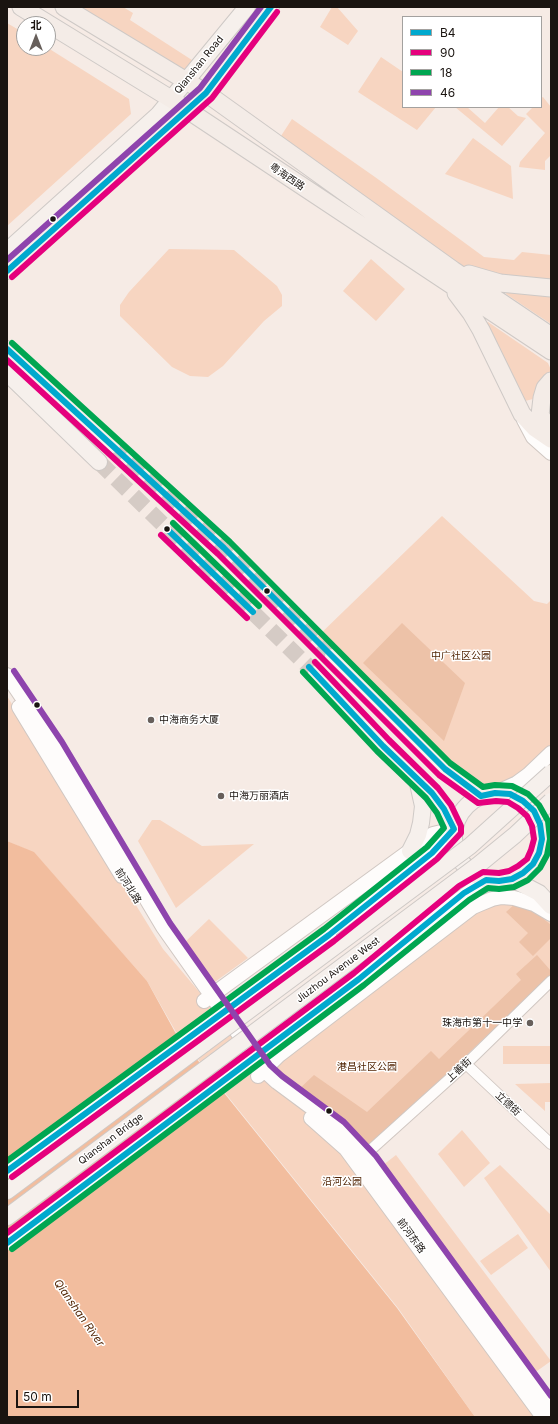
<!DOCTYPE html>
<meta charset="utf-8">
<style>
body{margin:0}
#map{position:relative;width:558px;height:1424px;overflow:hidden;background:#f6ebe5;font-family:Inter,"Noto Sans SC",sans-serif}
canvas{display:block}
.frame{position:absolute;inset:0;border:8px solid #1a1410;pointer-events:none}
.legend{position:absolute;left:402px;top:16px;width:140px;height:92px;box-sizing:border-box;background:#fff;border:1px solid #a3a19f;margin:0;padding:5px 7px;list-style:none;font-size:12px;color:#1a1410}
.legend li{display:flex;align-items:center;gap:8px;height:20px}
.legend b{width:20px;border:1px solid #a3a19f}
.north{position:absolute;left:16px;top:16px;width:40px;height:40px;box-sizing:border-box;background:#fff;border:1px solid #a3a19f;border-radius:50%;rotate:0deg;font-size:11px;font-weight:700;line-height:16px;text-align:center;color:#1a1410}
.north::after{content:'';display:block;margin:auto;width:14px;height:18px;background:#675f5b;clip-path:polygon(50% 0,100% 100%,50% 72%,0 100%)}
.scale{position:absolute;left:16px;top:1390px;width:63px;height:18px;box-sizing:border-box;border:2px solid #1a1410;border-top:0;padding-left:5px;font-size:12px;line-height:14px;white-space:nowrap;color:#1a1410;-webkit-text-stroke:3px #fff;paint-order:stroke}
</style>
<div id="map">
<canvas width="558" height="1424"></canvas>
<div class="frame"></div>
<ul class="legend">
<li><b style="height:5px;background:#00a9ce"></b>B4</li>
<li><b style="height:5px;background:#e5007d"></b>90</li>
<li><b style="height:5px;background:#00a651"></b>18</li>
<li><b style="height:5px;background:#8e44ad"></b>46</li>
</ul>
<div class="north">北</div>
<div class="scale">50 m</div>
</div>
<script>
const c = document.querySelector('canvas').getContext('2d');
c.lineJoin = 'round';
function fill(path, color) { c.fillStyle = color; c.fill(path, 'evenodd'); }
const shape = rows => new Path2D(rows.map(r => 'M' + r).join(''));
function strokePath(path, color, width, dash) { c.strokeStyle = color; c.lineWidth = width; c.lineCap = dash ? 'butt' : 'round'; c.setLineDash(dash || []); c.stroke(path); }
function write(font, color, halo, rows, align = 'center') {
  c.font = font + ' Inter,"Noto Sans SC",sans-serif'; c.lineWidth = 3; c.setLineDash([]); c.textBaseline = 'middle'; c.strokeStyle = halo; c.fillStyle = color; for (const [text, x, y, turn = 0] of rows) {
    c.save(); c.translate(x, y); c.rotate((+turn || 0) * Math.PI / 180); c.textAlign = isNaN(turn) ? turn : align; if (halo) c.strokeText(text, 0, 0); c.fillText(text, 0, 0); c.restore();
  }
}
fill(shape([
 [71,7,123,7,133,13,130,20,195,62,184,76],
 [332,7,337,7,358,31,348,45,320,27],
 [7,23,24,33,24,48,48,48,129,99,131,114,7,226],
 [381,57,403,72,403,107,436,107,417,130,358,92],
 [543,97,551,107,551,155,545,161,545,170,519,167,520,162,545,133,526,114,533,107,541,107,541,98],
 [455,107,467,107,485,123,499,107,508,107,518,116,526,118,502,146],
 [292,119,375,177,484,257,514,260,522,252,551,255,551,285,454,266,279,139],
 [473,138,511,166,513,199,445,174],
 [169,249,234,250,277,286,282,295,282,306,264,321,223,366,208,377,190,376,172,367,120,316,120,305,129,292],
 [371,259,405,289,376,321,343,291],
 [508,289,551,291,551,324,506,294],
 [488,322,548,363,551,370,533,399,525,401,484,324],
 [442,516,534,601,547,604,551,600,551,753,528,775,481,796,445,769,315,639],
 [7,696,163,949,277,1084,265,1070,475,908,502,899,551,917,551,977,364,1155,551,1412,551,1417,475,1417,398,1308,176,1032,147,981,34,853,7,841],
 [152,820,160,820,202,846,254,844,176,908,138,841],
 [209,919,248,958,212,984,183,944],
 [503,1046,551,1046,551,1064,503,1064],
 [551,1083,551,1102,545,1102,545,1111,515,1084],
 [462,1130,490,1163,464,1187,438,1154],
 [396,1155,551,1361,530,1376,378,1169],
 [500,1165,551,1215,551,1272,484,1178],
 [518,1234,528,1248,491,1275,480,1261]
]), '#f7d5c1');
fill(shape([
 [402,623,465,683,444,741,363,663],
 [516,903,534,911,551,925,551,938,533,956,519,942,528,933,506,912],
 [537,955,551,971,551,975,365,1151,296,1092,314,1075,367,1112,431,1051,439,1059,521,980,516,974]
]), '#edc2a8');
fill(shape([
 [7,841,34,852,147,981,175,1032,397,1308,475,1417,7,1417]
]), '#f2bd9e');
strokePath(shape([
 [112,445,224,548,333,657],
 [99,462,316,674]
]), '#d5cbc5', 16, [16, 8]);
const minor = shape([
 [466,1064,551,1144],
 [365,1155,466,1064,551,981]
]);
const secondary = shape([
 [524,420,533,437,551,453],
 [7,675,55,746,163,927,264,1070,277,1082,339,1128,370,1161,551,1410],
 [19,707,122,876],
 [495,793,517,783,528,775,551,753],
 [542,839,551,826],
 [329,935,432,853,454,829],
 [359,979,438,913,464,893,486,880],
 [204,1001,433,834,454,829],
 [258,1076,278,1056,473,907,480,904,492,899,502,897,514,898,534,904,551,914],
 [311,1118,346,1149,543,1417]
]);
const primary = shape([
 [7,251,158,115,247,7],
 [7,271,206,93,271,7],
 [7,349,112,445],
 [7,373,99,462],
 [333,657,445,769,481,796],
 [316,674,383,746,432,793,444,809,454,829],
 '454 837a44 44 0 1 1 88 0a44 44 0 1 1-88 0Z',
 [410,851,418,835,421,823,423,806,417,779],
 [512,879,539,893,551,906],
 [7,1191,205,1043],
 [7,1217,216,1061]
]);
const trunk = shape([
 [21,7,171,99,551,351],
 [64,7,206,93,453,270,551,336],
 [469,274,500,283,551,288],
 [456,293,471,313,481,330,522,414,535,428,551,439],
 [551,381,545,388,542,398,540,415,546,424,551,428]
]);
strokePath(minor, '#d0c7c2', 12);
strokePath(secondary, '#d0c7c2', 16);
strokePath(primary, '#cec9c6', 18);
strokePath(trunk, '#cec9c6', 19);
strokePath(minor, '#fefcfb', 10);
strokePath(secondary, '#fefcfb', 14);
strokePath(primary, '#f6f0ec', 16);
strokePath(trunk, '#f4ece7', 17);
const secondaryBridge = shape([
 [7,1171,329,935],
 [7,1243,359,979]
]);
const primaryBridge = shape([
 [205,1043,470,846,551,773],
 [216,1061,477,866,515,835,551,801]
]);
strokePath(secondaryBridge, '#d0c7c2', 16, []);
strokePath(primaryBridge, '#cec9c6', 18, []);
strokePath(secondaryBridge, '#fefcfb', 14);
strokePath(primaryBridge, '#f6f0ec', 16);
strokePath(shape([
 [7,271,206,93,271,7],
 [7,349,224,548,445,769,481,796,495,793,510,794,523,801,534,811,540,824,542,839,539,853,533,864,523,873,512,879,499,881,486,880,464,893,359,979,7,1243],
 [167,529,253,612],
 [7,1171,329,935,432,853,454,829,444,809,432,793,383,746,309,667]
]), '#00a9ce', 6);
strokePath(shape([
 [12,277,212,98,277,12],
 [7,360,218,554,439,775,478,803,496,801,508,802,518,808,527,816,532,826,534,839,531,850,527,859,518,866,509,871,499,873,483,872,459,886,354,973,7,1233],
 [161,535,247,618],
 [12,1177,334,941,437,859,461,833,461,826,451,805,438,788,389,740,315,662]
]), '#e5007d', 6);
strokePath(shape([
 [173,523,259,606],
 [7,1161,324,929,427,847,444,828,437,813,426,798,377,751,303,672],
 [12,1249,364,985,469,900,488,888,499,889,514,887,528,880,540,868,547,855,550,839,548,821,539,805,528,794,512,786,495,785,483,787,450,763,230,542,12,343]
]), '#00a651', 6);
strokePath(shape([
 [7,260,200,88,261,7],
 [14,671,62,742,170,923,270,1065,282,1076,344,1122,376,1156,551,1396]
]), '#8e44ad', 6);
for (const [x, y, r, color] of [
 [53,219,3.5,"#1a1410"],
 [167,529,3.5,"#1a1410"],
 [267,591,3.5,"#1a1410"],
 [37,705,3.5,"#1a1410"],
 [151,720,4,"#675f5b"],
 [221,796,4,"#675f5b"],
 [530,1023,4,"#675f5b"],
 [329,1111,3.5,"#1a1410"]
]) { const dot = new Path2D(); dot.arc(x, y, r, 0, 2 * Math.PI); c.fillStyle = color; c.fill(dot); strokePath(dot, '#fff', 1.5); }
write('10px', '#1a1410', '#fff', [
 ["Qianshan Road",199,65,-51],
 ["粤海西路",287,177,34],
 ["前河北路",128,886,58],
 ["Jiuzhou Avenue West",338,970,-37],
 ["上善街",459,1070,-43],
 ["立德街",508,1104,43],
 ["Qianshan Bridge",111,1139,-37],
 ["前河东路",411,1236,54]
]);
write('10px', '#532606', '#fff', [
 ["中广社区公园",461,656],
 ["港昌社区公园",367,1067],
 ["沿河公园",342,1182]
]);
write('10px', '#1a1410', '#fff', [
 ["中海商务大厦",159,720],
 ["中海万丽酒店",229,796],
 ["珠海市第十一中学",522,1023,"right"]
], 'left');
write('italic 11px', '#532706', '#fff', [
 ["Qianshan River",79,1313,55]
]);
</script>
